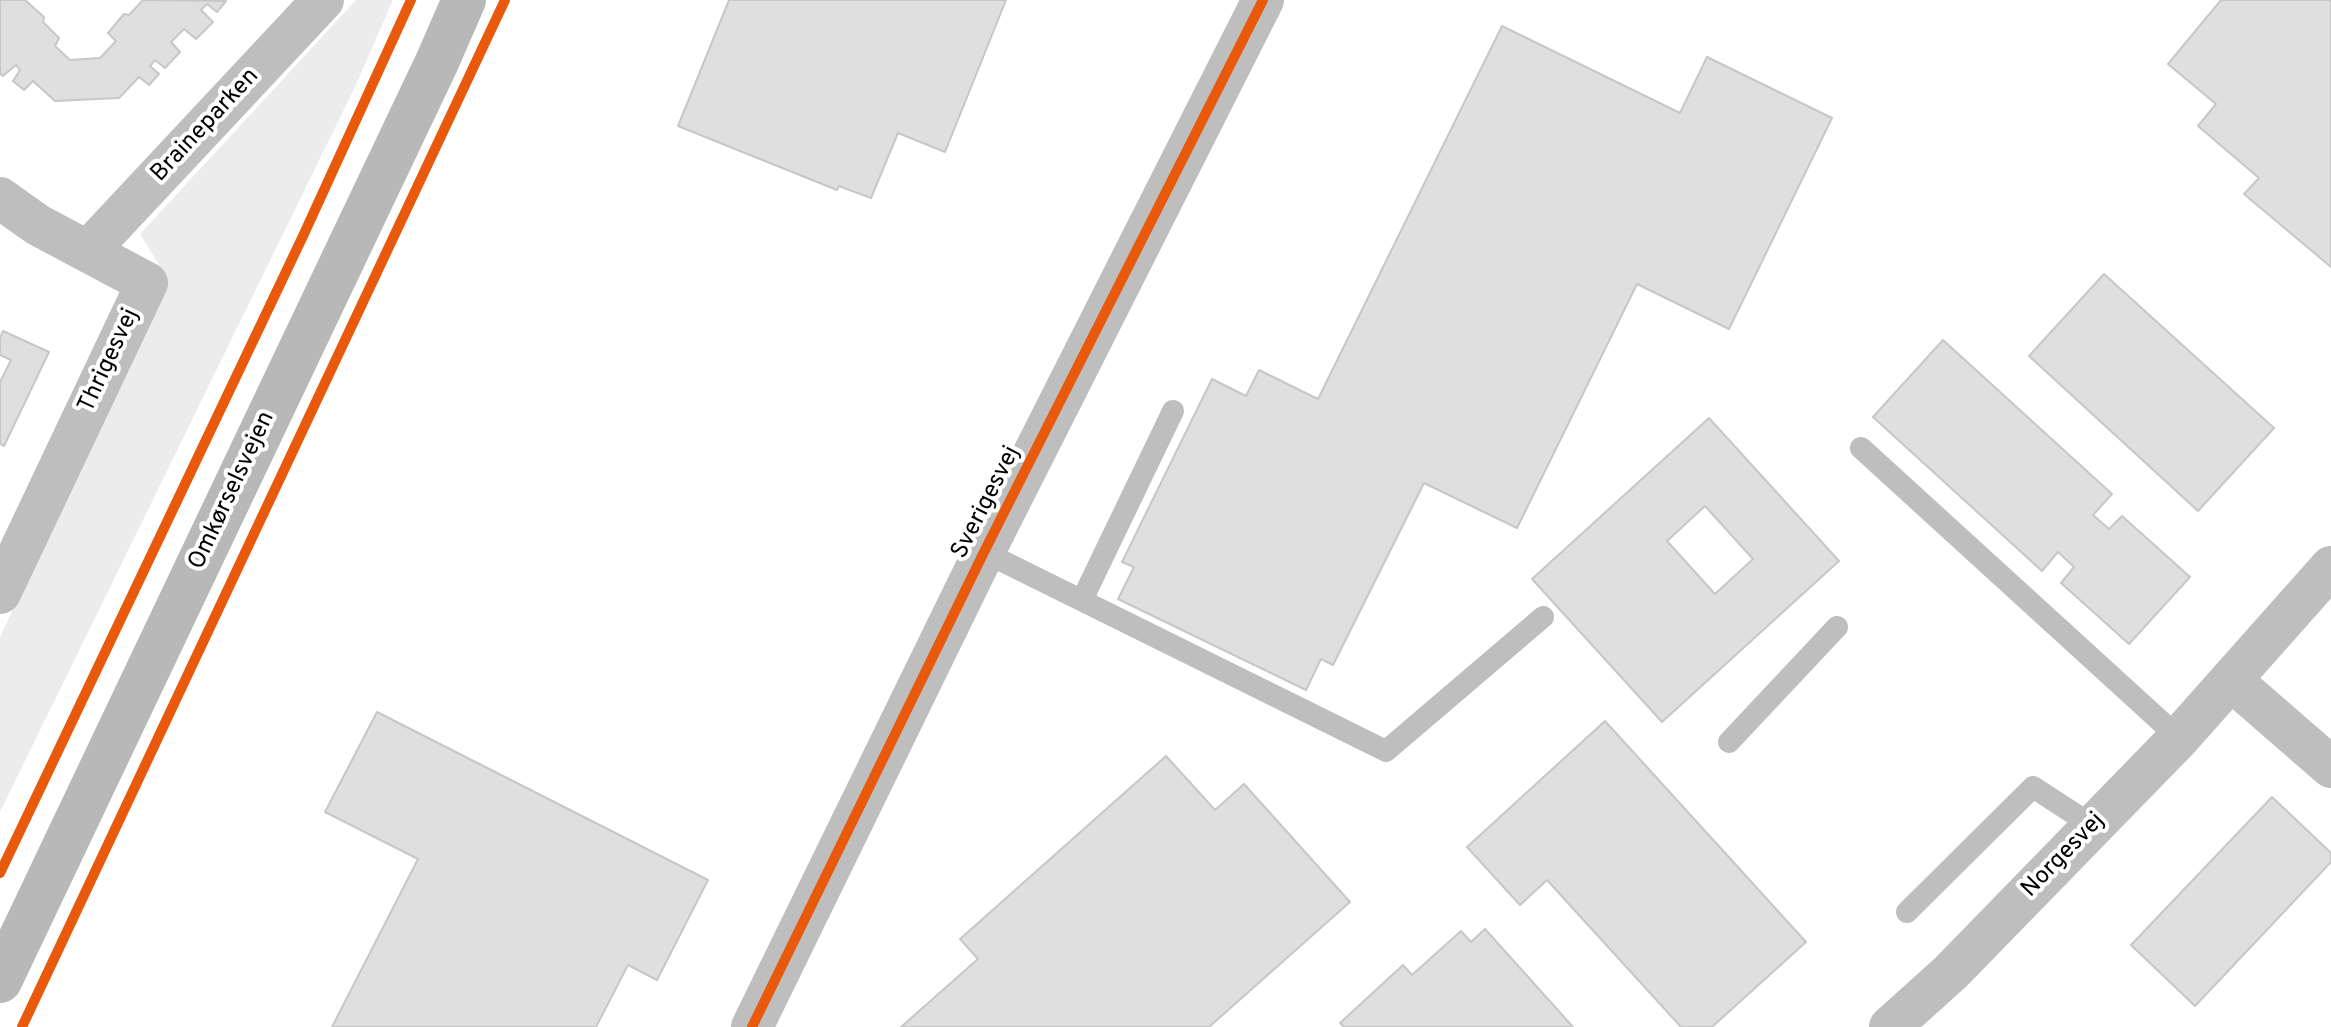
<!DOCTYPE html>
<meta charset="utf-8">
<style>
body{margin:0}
canvas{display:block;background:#fff}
</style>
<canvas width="2331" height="1027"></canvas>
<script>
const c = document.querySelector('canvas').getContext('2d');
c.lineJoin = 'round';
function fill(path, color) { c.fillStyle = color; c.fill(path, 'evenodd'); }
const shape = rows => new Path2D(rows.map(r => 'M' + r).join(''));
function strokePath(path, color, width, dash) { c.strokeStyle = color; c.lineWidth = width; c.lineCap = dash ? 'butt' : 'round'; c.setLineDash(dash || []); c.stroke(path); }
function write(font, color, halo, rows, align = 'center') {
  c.font = font + ' Overpass,sans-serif'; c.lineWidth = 8; c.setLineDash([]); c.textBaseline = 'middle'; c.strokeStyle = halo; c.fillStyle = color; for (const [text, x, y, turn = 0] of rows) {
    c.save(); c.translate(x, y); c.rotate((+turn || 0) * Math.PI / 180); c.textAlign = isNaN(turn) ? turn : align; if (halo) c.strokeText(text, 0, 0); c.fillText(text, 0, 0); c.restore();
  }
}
fill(shape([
 [356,0,393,0,355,87,0,812,0,637,167,278,140,234]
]), '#ececec');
const building = shape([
 [0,0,25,0,44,17,43,22,59,38,55,46,70,60,100,58,116,41,108,33,124,14,129,15,143,0,226,1,217,12,207,4,201,10,213,22,196,39,184,29,171,42,180,52,165,68,155,60,150,66,159,74,149,85,139,77,119,98,55,101,33,81,24,90,13,81,20,70,16,65,3,76,0,74,0,0],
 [729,0,1006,0,945,152,898,133,871,198,839,186,837,190,678,126,729,0],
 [2221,0,2331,0,2331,267,2244,194,2259,178,2198,126,2216,104,2168,64,2221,0],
 [1502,26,1680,113,1707,57,1832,118,1729,329,1637,284,1517,528,1424,483,1333,665,1321,659,1306,690,1118,599,1134,567,1122,562,1212,379,1246,396,1259,370,1318,399,1502,26],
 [2104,274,2274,428,2198,511,2029,356,2104,274],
 [3,331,49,352,4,446,0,444,0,382,11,360,0,355,0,338,3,331],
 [1943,340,2112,494,2093,515,2109,529,2122,516,2190,577,2129,644,2061,583,2074,567,2058,552,2042,571,1873,417,1943,340],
 [1709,418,1839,561,1662,722,1532,579,1709,418],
 [1705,506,1753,559,1715,594,1667,541,1705,506],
 [377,712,708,880,657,980,628,965,596,1027,332,1027,418,859,325,812,377,712],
 [1605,721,1806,942,1712,1027,1681,1027,1547,880,1520,905,1467,847,1605,721],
 [1166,756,1215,810,1244,784,1350,902,1209,1027,901,1027,978,959,960,939,1166,756],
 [2272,797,2331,853,2331,862,2195,1006,2131,945,2272,797],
 [1485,929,1573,1027,1344,1027,1340,1023,1403,965,1412,975,1461,931,1471,942,1485,929]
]);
fill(building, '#dfdfdf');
strokePath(building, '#c7c7c7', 2);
strokePath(shape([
 [1861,448,2179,738],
 [984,552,1386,751,1543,617],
 [1082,600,1173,411],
 [1729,742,1837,627],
 [1907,912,2033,787,2093,826]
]), '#bebebe', 22);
strokePath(shape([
 [0,198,38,225,147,283,0,593],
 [88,251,323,0],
 [2232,681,2331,767],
 [752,1027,984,552,1263,0],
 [1890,1027,1951,972,2179,738,2331,567]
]), '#bebebe', 42);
strokePath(shape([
 [0,981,437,62,464,0]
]), '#b8b8b8', 44);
strokePath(shape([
 [0,873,303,236,411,0],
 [22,1027,505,0],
 [752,1027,984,552,1263,0]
]), '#e8590c', 10);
write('24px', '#000', '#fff', [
 ["Braineparken",206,126,-47],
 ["Thrigesvej",110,361,-65],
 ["Omkørselsvejen",233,491,-65],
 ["Sverigesvej",987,503,-63],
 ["Norgesvej",2064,856,-46]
]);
</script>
